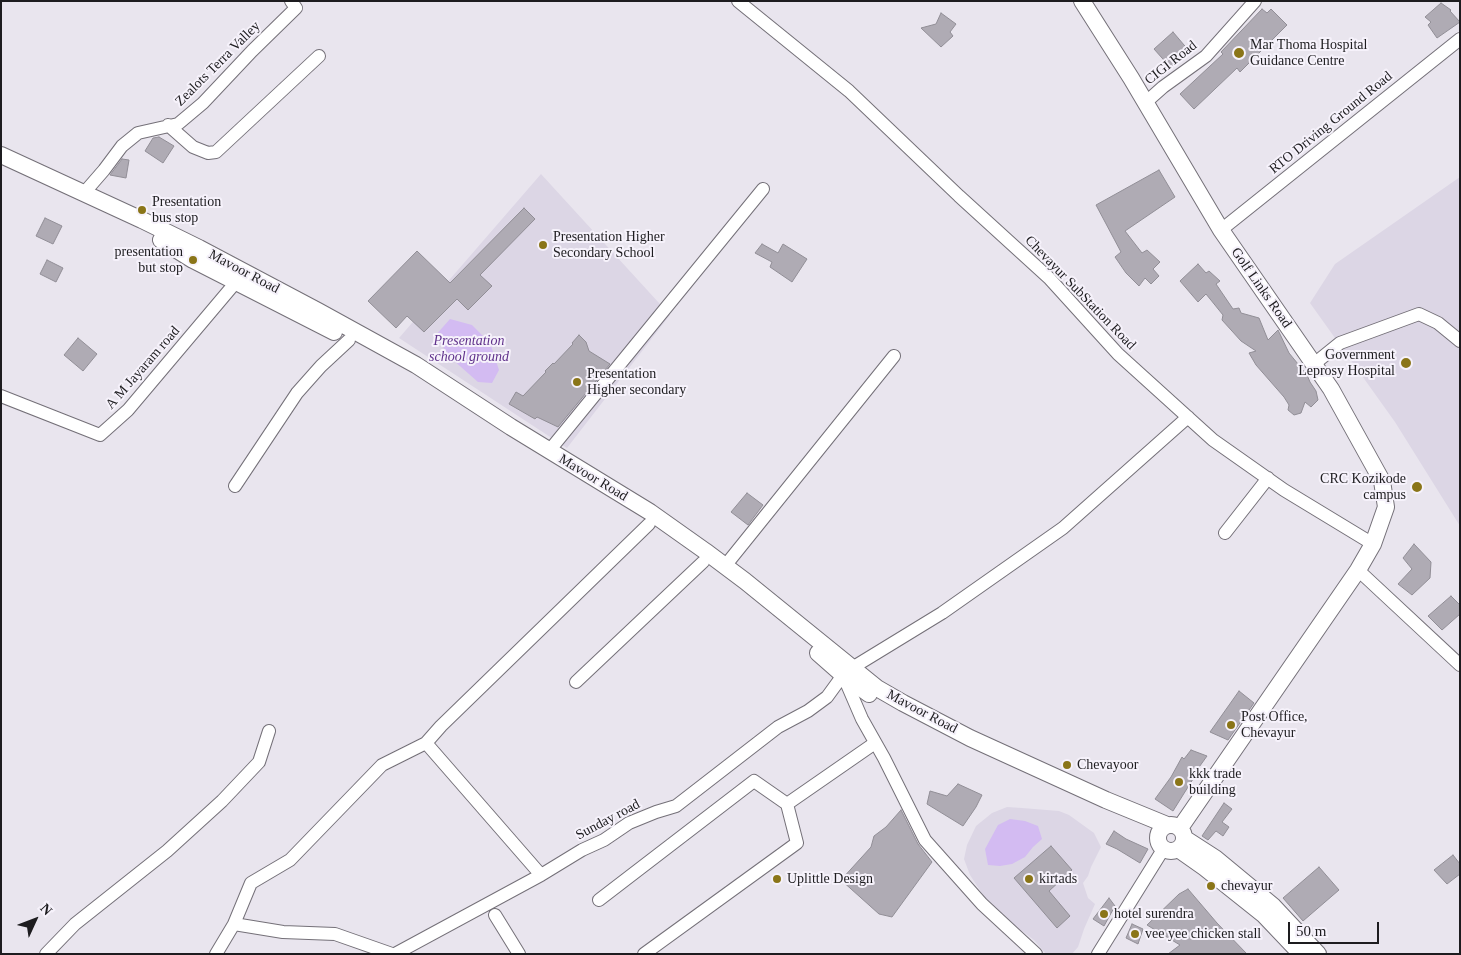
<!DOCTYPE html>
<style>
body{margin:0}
#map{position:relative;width:1461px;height:955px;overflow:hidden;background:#e9e5ee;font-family:Georgia,serif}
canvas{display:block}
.frame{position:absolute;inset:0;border:2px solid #1d1c1f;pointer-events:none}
.north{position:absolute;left:10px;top:895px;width:50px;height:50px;-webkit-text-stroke:4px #f6f2fb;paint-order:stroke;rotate:47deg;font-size:14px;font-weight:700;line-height:20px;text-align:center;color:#1d1c1f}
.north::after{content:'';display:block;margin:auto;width:18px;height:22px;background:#1d1c1f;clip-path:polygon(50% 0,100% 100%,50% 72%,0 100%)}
.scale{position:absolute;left:1288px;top:922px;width:91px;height:22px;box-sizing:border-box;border:2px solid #1d1c1f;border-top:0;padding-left:6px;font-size:15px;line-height:18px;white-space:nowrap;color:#1d1c1f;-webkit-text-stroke:4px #f6f2fb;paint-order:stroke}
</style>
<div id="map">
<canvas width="1461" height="955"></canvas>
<div class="frame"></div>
<div class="north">N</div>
<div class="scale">50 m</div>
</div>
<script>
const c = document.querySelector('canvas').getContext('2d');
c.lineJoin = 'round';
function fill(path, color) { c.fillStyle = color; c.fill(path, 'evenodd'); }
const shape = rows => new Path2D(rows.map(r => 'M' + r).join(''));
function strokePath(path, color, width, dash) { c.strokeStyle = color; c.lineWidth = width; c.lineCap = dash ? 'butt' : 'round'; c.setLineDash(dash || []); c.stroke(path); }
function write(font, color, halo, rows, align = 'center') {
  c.font = font + ' Georgia,serif'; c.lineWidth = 4; c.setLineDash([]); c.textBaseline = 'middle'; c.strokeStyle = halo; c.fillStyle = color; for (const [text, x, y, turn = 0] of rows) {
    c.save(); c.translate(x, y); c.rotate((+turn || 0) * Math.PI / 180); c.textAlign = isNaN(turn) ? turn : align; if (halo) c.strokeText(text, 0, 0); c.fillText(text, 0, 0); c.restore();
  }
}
fill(shape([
 [541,174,670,315,567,448,399,338],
 [1460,177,1460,526,1395,422,1310,303,1335,264],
 [1007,807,1022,808,1059,811,1069,815,1094,833,1101,847,1091,867,1088,876,1083,883,1088,898,1095,904,1084,929,1078,947,1072,954,1046,954,1034,940,1018,928,985,898,970,875,964,859,967,845,976,826,992,813]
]), '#dcd6e5');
fill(shape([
 [450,319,472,325,490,343,499,370,492,383,478,382,452,359,435,336],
 [1010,819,1025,821,1038,826,1042,839,1033,847,1025,857,1012,864,1000,866,988,865,985,849,998,825]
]), '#d3bbf2');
const building = shape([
 [1441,3,1451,10,1450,11,1460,22,1437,38,1428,25,1431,22,1425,17,1441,3],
 [1262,9,1267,13,1271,9,1287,25,1240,72,1237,68,1194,109,1180,94,1223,54,1221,52,1262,9],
 [941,13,956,24,950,32,953,36,941,47,921,28,936,24,941,13],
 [1173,32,1190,52,1170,67,1154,49,1173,32],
 [159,137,174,146,163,163,145,151,153,138,159,137],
 [122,159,129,160,126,178,110,175,122,159],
 [1159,170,1175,197,1125,231,1142,253,1147,250,1160,262,1153,269,1159,276,1151,284,1145,278,1139,286,1126,273,1115,257,1121,252,1096,205,1159,170],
 [524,208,535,219,480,275,492,286,468,310,457,299,424,332,407,316,396,328,368,301,417,251,450,283,524,208],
 [45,218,62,226,53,244,36,236,45,218],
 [762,244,778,253,783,244,807,259,792,282,770,267,772,262,755,253,762,244],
 [47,260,63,268,56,282,40,274,47,260],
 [1198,264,1206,273,1209,271,1220,281,1216,284,1233,309,1239,308,1241,313,1259,318,1268,340,1278,330,1289,353,1307,375,1310,382,1316,391,1318,400,1311,407,1305,402,1301,413,1294,415,1288,410,1289,405,1284,397,1256,365,1249,353,1256,351,1241,341,1222,320,1223,315,1206,294,1198,302,1180,281,1198,264],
 [579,335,586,342,589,351,610,364,558,427,537,417,535,419,509,404,516,392,523,396,546,372,545,371,553,363,554,364,573,344,572,343,579,335],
 [78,338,97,354,83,371,64,355,78,338],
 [747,493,763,505,748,525,731,512,747,493],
 [1414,544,1431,562,1430,578,1412,595,1398,584,1412,569,1403,558,1414,544],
 [1451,596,1460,605,1460,614,1442,630,1428,616,1451,596],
 [1239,691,1254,703,1228,740,1210,732,1239,691],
 [1191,750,1207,756,1197,770,1198,771,1173,811,1155,799,1171,777,1182,757,1184,759,1191,750],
 [958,784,982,795,976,807,963,826,927,804,930,791,947,796,958,784],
 [1224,803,1232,809,1222,822,1229,827,1223,836,1216,831,1208,840,1202,836,1224,803],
 [901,810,918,844,932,862,892,917,879,914,841,880,871,847,874,836,886,827,901,810],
 [1114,831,1126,839,1148,849,1140,863,1117,849,1106,844,1114,831],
 [1051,846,1072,870,1049,891,1070,916,1057,928,1014,878,1051,846],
 [1453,855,1460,864,1460,874,1447,884,1434,870,1453,855],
 [1319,867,1339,890,1303,921,1283,898,1319,867],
 [1188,889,1217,923,1247,954,1168,954,1180,945,1147,925,1179,894,1188,889],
 [1109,898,1115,906,1104,926,1093,919,1109,898],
 [1132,924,1143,929,1138,944,1126,938,1132,924]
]);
fill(building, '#afabb4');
strokePath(building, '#918e96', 1);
const minor = shape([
 [738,1,849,91,959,196,1049,278,1118,354,1213,440,1284,490,1373,544],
 [1145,103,1163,87,1206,56,1255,1],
 [168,125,193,147,208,153,216,152,319,56],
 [84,193,104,170,122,146,138,133,178,124,203,103,252,51,296,8,291,1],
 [1221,230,1460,39],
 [1314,364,1340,343,1419,314,1438,323,1460,341],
 [1,396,100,435,128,410,236,282],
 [549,451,763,189],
 [235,486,297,393,321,366,349,340],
 [1225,533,1268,478],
 [725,566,894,356],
 [1358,570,1460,665],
 [852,668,942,613,1063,528,1188,417],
 [576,682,703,562],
 [541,875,426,743,441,726,649,524],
 [599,900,754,781,787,804],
 [495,915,519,954],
 [234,924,251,883,290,860,382,765,426,743],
 [46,954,75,924,167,851,222,801,259,762,269,731],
 [216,954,234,924,283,932,335,934,392,954],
 [395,954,541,875,582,850,604,840,629,823,656,812,676,806,778,727,808,711,827,697,843,675,862,719,884,758,925,840,982,904,1036,954],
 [644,954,797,843,787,804,875,743],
 [1098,954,1164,848]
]);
const major = shape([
 [1082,1,1131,78,1221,230,1331,389,1382,481,1386,507,1373,544,1358,570,1180,828],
 [1,155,142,220,199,248,318,311,416,365,511,427,650,512,705,551,745,581,877,688,903,703,970,738,1106,800,1167,825],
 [161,240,193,260,334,332],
 [818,653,843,675,869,694],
 '1158 838a13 13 0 1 1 26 0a13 13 0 1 1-26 0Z',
 [1184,838,1215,858,1273,906,1318,954],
 [1178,849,1205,868,1264,915,1301,954]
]);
strokePath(minor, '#747078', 14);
strokePath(major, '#747078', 18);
strokePath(minor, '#fff', 12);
strokePath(major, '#fff', 16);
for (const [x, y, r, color] of [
 [1239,53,6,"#8a7518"],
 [142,210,5,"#8a7518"],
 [543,245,5,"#8a7518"],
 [193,260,5,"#8a7518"],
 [1406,363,6,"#8a7518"],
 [577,382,5,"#8a7518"],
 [1417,487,6,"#8a7518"],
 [1231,725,5,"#8a7518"],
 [1067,765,5,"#8a7518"],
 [1179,782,5,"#8a7518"],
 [777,879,5,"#8a7518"],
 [1029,879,5,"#8a7518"],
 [1211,886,5,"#8a7518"],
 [1104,914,5,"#8a7518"],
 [1135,934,5,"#8a7518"]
]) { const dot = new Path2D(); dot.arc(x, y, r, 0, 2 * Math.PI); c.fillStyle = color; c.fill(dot); strokePath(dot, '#f6f2fb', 2); }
write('14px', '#1d1c1f', '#f6f2fb', [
 ["Mar Thoma Hospital",1250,45],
 ["Guidance Centre",1250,61],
 ["Presentation",152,202],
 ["bus stop",152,218],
 ["Presentation Higher",553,237],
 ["Secondary School",553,253],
 ["presentation",183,252,"right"],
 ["but stop",183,268,"right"],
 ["Government",1395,355,"right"],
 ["Leprosy Hospital",1395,371,"right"],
 ["Presentation",587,374],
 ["Higher secondary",587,390],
 ["CRC Kozikode",1406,479,"right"],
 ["campus",1406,495,"right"],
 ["Post Office,",1241,717],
 ["Chevayur",1241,733],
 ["Chevayoor",1077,765],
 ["kkk trade",1189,774],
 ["building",1189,790],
 ["Uplittle Design",787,879],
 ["kirtads",1039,879],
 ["chevayur",1221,886],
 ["hotel surendra",1114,914],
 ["vee yee chicken stall",1145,934]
], 'left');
write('14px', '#1d1c1f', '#f6f2fb', [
 ["CIGI Road",1171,63,-38],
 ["Zealots Terra Valley",218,64,-45],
 ["RTO Driving Ground Road",1331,123,-39],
 ["Mavoor Road",244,272,28],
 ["Golf Links Road",1261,288,55],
 ["Chevayur SubStation Road",1080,293,46],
 ["A M Jayaram road",143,368,-49],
 ["Mavoor Road",593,478,31],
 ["Mavoor Road",922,712,28],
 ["Sunday road",608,820,-28]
]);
write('italic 14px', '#60328b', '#f6f2fb', [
 ["Presentation",469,341],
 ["school ground",469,357]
]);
</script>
